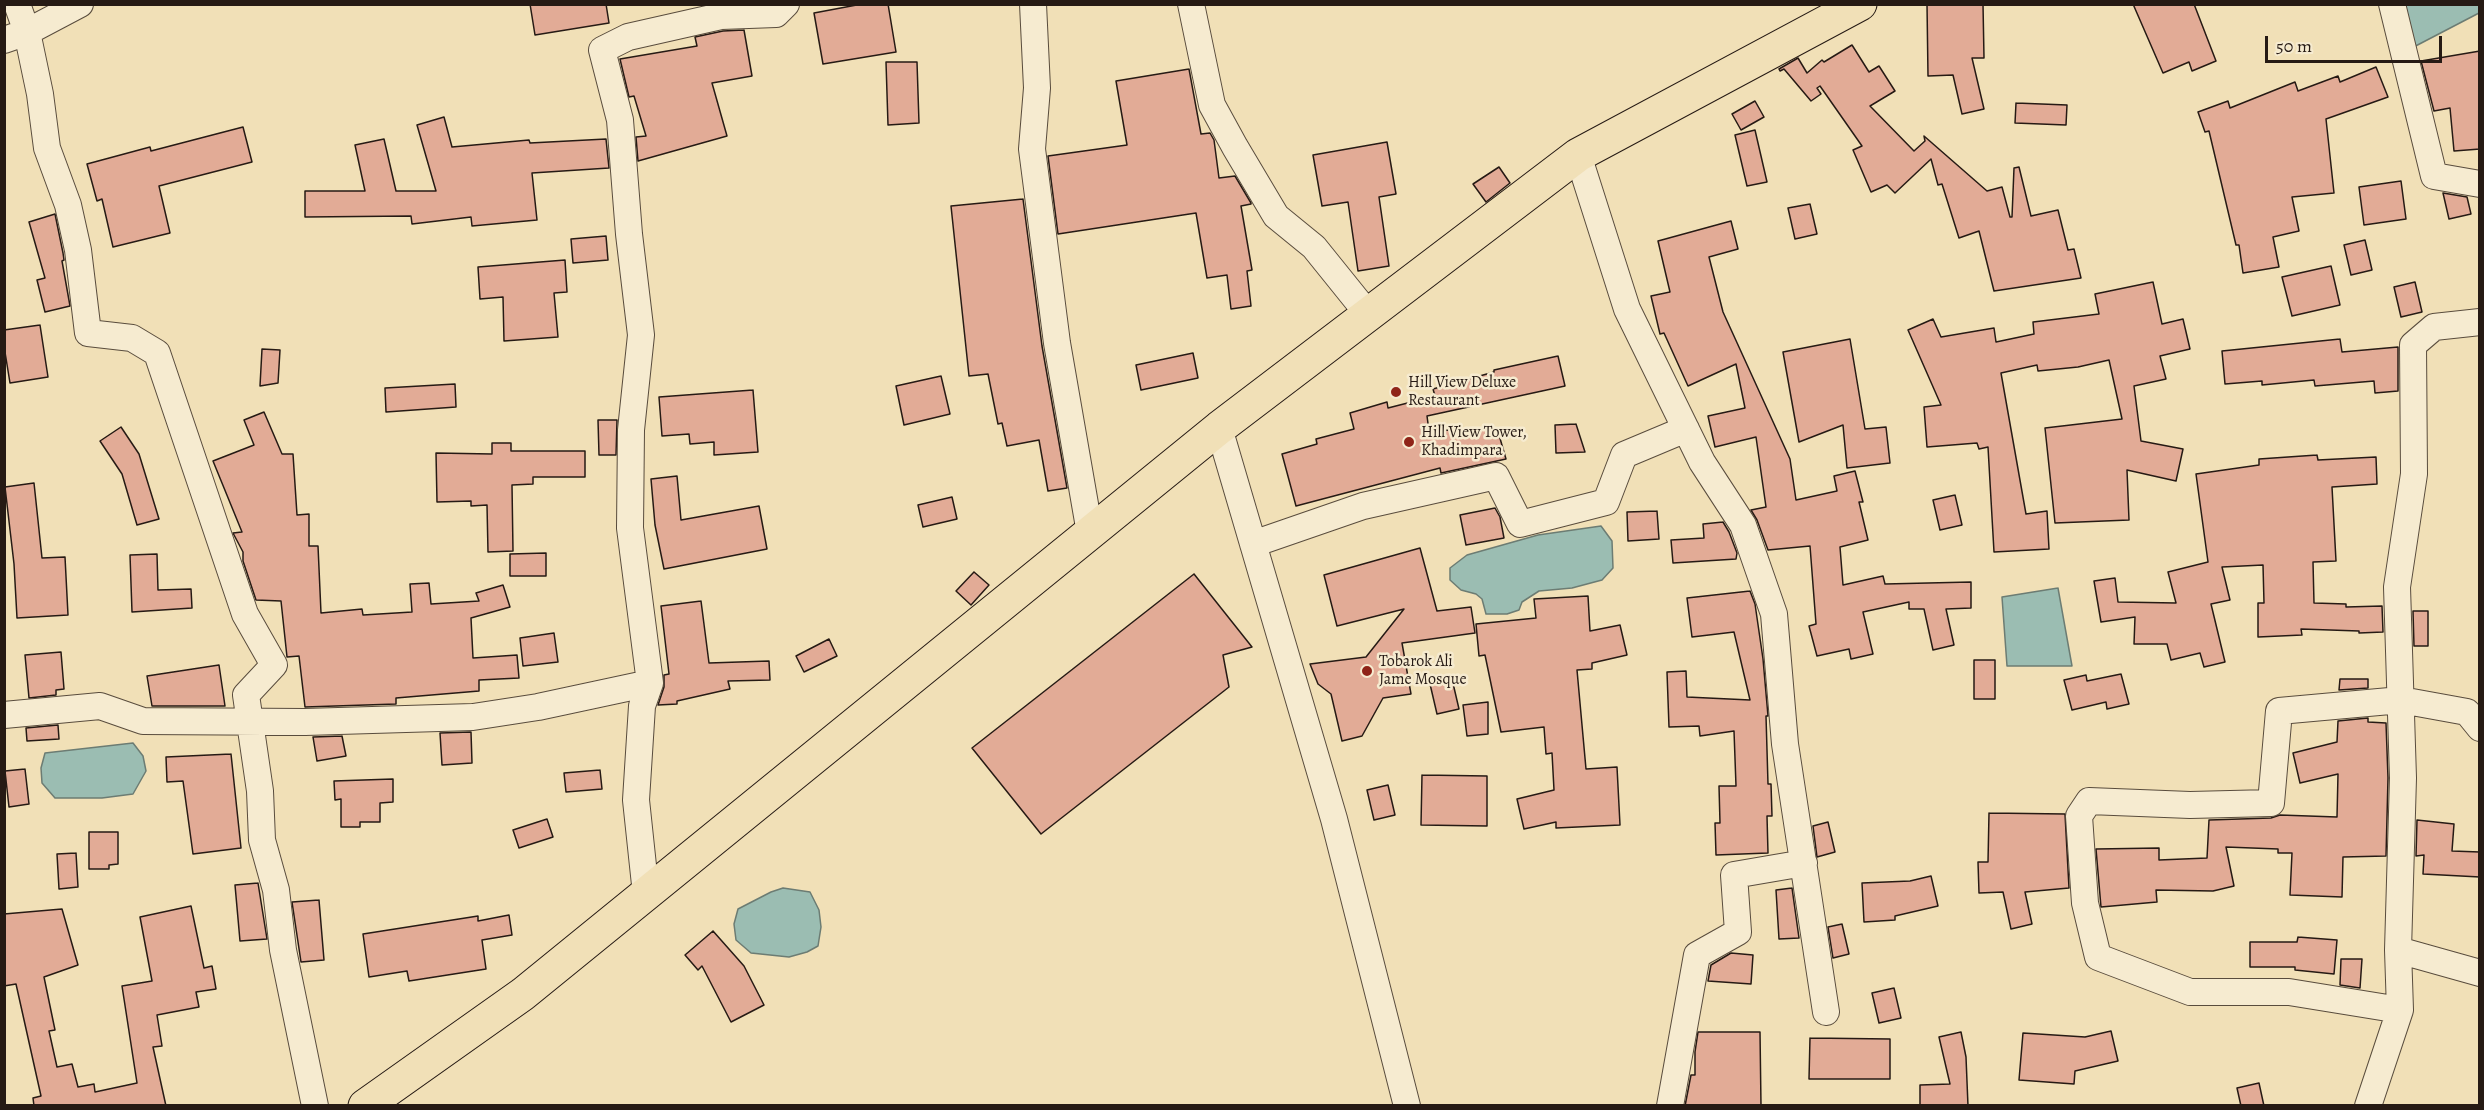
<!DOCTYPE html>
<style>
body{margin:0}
#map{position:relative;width:2484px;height:1110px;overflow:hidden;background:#f1e0b7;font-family:Alegreya,serif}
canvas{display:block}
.frame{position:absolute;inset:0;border:6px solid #261a14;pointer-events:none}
.scale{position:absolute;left:2265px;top:36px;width:177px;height:27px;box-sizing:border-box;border:3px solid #261a14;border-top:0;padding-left:8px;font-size:18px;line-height:21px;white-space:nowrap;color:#261a14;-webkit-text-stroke:4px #f6ebd0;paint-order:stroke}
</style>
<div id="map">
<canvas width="2484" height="1110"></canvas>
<div class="frame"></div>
<div class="scale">50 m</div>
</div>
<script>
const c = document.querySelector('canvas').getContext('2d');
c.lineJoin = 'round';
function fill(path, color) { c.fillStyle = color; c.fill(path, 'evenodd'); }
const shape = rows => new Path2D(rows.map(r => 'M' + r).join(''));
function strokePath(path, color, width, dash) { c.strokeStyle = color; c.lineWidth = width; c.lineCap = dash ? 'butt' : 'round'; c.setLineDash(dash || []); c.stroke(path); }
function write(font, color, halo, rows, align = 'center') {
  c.font = font + ' Alegreya,serif'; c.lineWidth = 5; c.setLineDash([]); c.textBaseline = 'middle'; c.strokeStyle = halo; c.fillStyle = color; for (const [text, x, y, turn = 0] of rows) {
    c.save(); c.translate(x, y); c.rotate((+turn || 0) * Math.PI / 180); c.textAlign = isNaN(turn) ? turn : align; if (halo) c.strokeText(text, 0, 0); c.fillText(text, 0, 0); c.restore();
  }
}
const water = shape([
 [2396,5,2479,5,2479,13,2406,51,2396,5],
 [1601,526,1612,541,1613,568,1602,580,1572,588,1539,591,1522,602,1519,610,1507,614,1486,614,1482,599,1476,594,1461,590,1450,580,1450,568,1467,555,1538,535,1601,526],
 [2058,588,2072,666,2007,666,2002,597,2058,588],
 [133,743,143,756,146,771,133,794,102,798,55,798,42,783,41,768,45,753,133,743],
 [783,888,810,892,819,910,821,927,818,946,807,952,789,957,751,953,736,940,734,924,738,909,771,892,783,888]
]);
fill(water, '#9bbdb2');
strokePath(water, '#6c7c73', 1.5);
const building = shape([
 [530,4,606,4,609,23,535,35,530,4],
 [862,4,888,4,896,52,823,64,814,13,862,4],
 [1927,4,1983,4,1984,58,1972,58,1984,109,1962,114,1953,75,1928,76,1927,4],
 [2133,4,2194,4,2216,61,2192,71,2189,62,2163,73,2133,4],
 [744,30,752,76,712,83,727,136,638,161,636,137,646,136,634,96,629,97,620,59,697,46,695,37,723,31,744,30],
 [1852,45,1869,72,1879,66,1895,91,1870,106,1914,151,1925,141,1924,136,1987,191,2002,187,2010,217,2012,217,2014,168,2019,167,2031,216,2058,210,2068,250,2074,249,2081,278,1994,291,1979,231,1959,238,1942,184,1938,185,1931,159,1895,193,1887,185,1871,192,1853,150,1862,146,1820,86,1817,88,1821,94,1811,101,1784,69,1780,71,1779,69,1798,58,1807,73,1822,60,1824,62,1852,45],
 [2480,51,2480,149,2454,151,2450,108,2434,111,2421,61,2480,51],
 [886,62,917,62,919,123,888,125,886,62],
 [2376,67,2388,97,2326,119,2334,193,2292,197,2299,231,2273,237,2279,267,2243,273,2239,245,2236,245,2209,131,2205,132,2198,112,2228,101,2230,108,2295,82,2298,91,2338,76,2340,82,2376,67],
 [1189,69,1201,134,1210,133,1214,140,1219,178,1235,176,1251,203,1251,204,1241,206,1252,270,1247,271,1251,306,1231,309,1227,275,1207,278,1196,213,1058,234,1048,156,1127,145,1116,81,1189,69],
 [1755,101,1764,117,1741,130,1732,114,1755,101],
 [2016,103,2067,105,2066,125,2015,123,2016,103],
 [444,117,452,147,529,140,530,143,606,139,609,168,532,173,537,220,472,226,471,217,412,224,411,216,305,217,305,191,365,191,355,145,384,139,396,191,436,191,417,125,444,117],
 [243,127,252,162,159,186,170,233,113,247,102,199,97,201,87,164,150,147,151,151,243,127],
 [1755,130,1767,182,1747,186,1735,135,1755,130],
 [1387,142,1396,194,1379,197,1389,266,1358,271,1348,202,1322,206,1313,155,1387,142],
 [1499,167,1510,183,1486,202,1473,184,1499,167],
 [2401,181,2406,219,2364,225,2359,187,2401,181],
 [2443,193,2467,197,2471,214,2449,219,2443,193],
 [1023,199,1042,346,1067,488,1048,491,1039,440,1007,446,1002,423,998,424,988,374,969,376,951,206,1023,199],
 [1810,204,1817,234,1795,239,1788,208,1810,204],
 [55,214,63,253,64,260,62,261,70,306,45,312,37,280,45,278,29,222,55,214],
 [1731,221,1738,249,1709,257,1723,312,1790,459,1796,500,1837,491,1834,476,1855,471,1863,502,1859,502,1868,540,1840,547,1843,585,1883,576,1885,584,1971,582,1971,608,1946,609,1954,645,1933,650,1924,609,1909,609,1909,602,1863,612,1873,654,1851,659,1849,649,1817,656,1809,626,1816,624,1810,546,1768,550,1757,520,1751,510,1766,507,1756,437,1715,447,1708,416,1745,408,1736,364,1688,386,1664,333,1660,334,1651,296,1670,292,1658,241,1731,221],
 [606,236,608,260,573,263,571,239,606,236],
 [2365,240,2372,270,2351,275,2344,245,2365,240],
 [565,260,567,292,554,293,558,337,504,341,503,297,480,299,478,267,565,260],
 [2331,266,2340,305,2292,316,2282,277,2331,266],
 [2153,282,2162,324,2183,319,2190,349,2160,356,2166,379,2134,386,2141,441,2183,449,2176,481,2127,470,2129,520,2055,523,2045,428,2122,419,2109,360,2078,367,2038,371,2037,365,2001,373,2026,514,2047,511,2049,549,1994,552,1988,447,1979,449,1977,443,1927,447,1924,407,1941,405,1908,330,1933,319,1941,337,1994,328,1996,342,2034,334,2033,322,2099,314,2095,294,2153,282],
 [2415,282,2422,312,2401,317,2394,287,2415,282],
 [40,325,48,377,10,383,4,346,4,330,40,325],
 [1850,339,1865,429,1886,427,1890,463,1847,468,1843,425,1799,442,1783,352,1850,339],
 [2340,339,2342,352,2398,347,2398,391,2375,393,2374,381,2315,386,2314,380,2262,385,2262,381,2225,384,2222,351,2340,339],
 [262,349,280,350,278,383,260,386,262,349],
 [1193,353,1198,378,1141,390,1136,365,1193,353],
 [1558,356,1565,386,1427,416,1429,431,1497,428,1506,459,1441,473,1440,468,1296,506,1282,454,1317,444,1316,439,1354,429,1350,413,1387,402,1388,408,1435,396,1433,389,1494,372,1494,370,1558,356],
 [941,376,950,414,904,425,896,386,941,376],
 [455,384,456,407,386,412,385,388,455,384],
 [753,390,758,452,714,455,714,442,690,444,689,434,662,436,659,397,753,390],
 [264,412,282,454,293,454,297,515,309,514,309,546,318,546,321,613,362,609,363,615,412,612,410,584,429,583,431,604,479,601,476,593,503,585,510,607,471,618,473,658,517,655,519,678,479,680,479,691,396,698,396,704,305,707,299,656,287,657,281,601,256,600,243,561,243,552,233,533,242,532,213,461,254,445,244,420,264,412],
 [598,420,617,420,616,455,599,455,598,420],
 [1576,424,1585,452,1556,453,1555,425,1576,424],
 [121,427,139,454,159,519,137,525,122,474,100,441,121,427],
 [492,443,511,443,511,451,585,451,585,477,533,477,533,484,512,485,513,551,488,552,487,505,471,506,471,501,437,502,436,453,492,454,492,443],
 [2317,455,2318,460,2376,457,2377,484,2332,487,2336,561,2313,562,2314,603,2346,604,2346,607,2382,606,2383,632,2359,633,2359,631,2301,629,2302,635,2258,637,2258,603,2264,603,2263,565,2222,567,2230,600,2211,604,2225,662,2204,667,2200,653,2171,660,2167,644,2134,644,2135,617,2101,622,2094,581,2115,578,2118,602,2176,603,2168,572,2208,562,2196,474,2259,465,2259,459,2317,455],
 [677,476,681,520,759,506,767,549,664,569,655,525,651,479,677,476],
 [34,483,42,558,65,557,68,615,17,618,14,564,5,487,34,483],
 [1955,495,1962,525,1940,530,1933,500,1955,495],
 [952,497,957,519,923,527,918,505,952,497],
 [1495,508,1500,517,1504,538,1466,545,1460,515,1495,508],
 [1657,511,1659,539,1628,541,1627,512,1657,511],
 [1723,522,1729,532,1737,553,1736,559,1673,563,1671,540,1704,538,1703,524,1723,522],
 [1420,548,1437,611,1471,607,1475,633,1402,643,1411,694,1383,698,1362,736,1342,741,1331,694,1318,684,1310,664,1366,657,1404,609,1337,626,1324,575,1420,548],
 [546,553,546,576,510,576,510,554,546,553],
 [157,554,158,590,191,589,192,608,132,612,130,555,157,554],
 [974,572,989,585,971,605,956,591,974,572],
 [1194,574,1252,647,1223,655,1229,687,1041,834,972,748,1194,574],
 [1750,591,1755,604,1763,659,1768,716,1766,716,1768,784,1771,784,1772,816,1767,816,1768,853,1716,855,1715,823,1720,823,1719,786,1736,786,1734,731,1700,736,1699,726,1669,727,1667,672,1686,671,1687,697,1750,700,1734,632,1692,637,1687,598,1750,591],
 [1588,596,1590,631,1620,625,1627,655,1592,663,1592,669,1577,670,1586,769,1617,767,1620,825,1556,828,1556,822,1524,829,1517,799,1554,790,1552,753,1546,754,1544,727,1501,732,1485,655,1479,656,1476,624,1536,618,1534,599,1588,596],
 [701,601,709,663,769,661,770,680,728,681,730,689,677,701,677,704,658,705,664,687,664,675,669,674,661,606,701,601],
 [2413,611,2428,611,2428,646,2414,646,2413,611],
 [554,633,558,662,523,666,520,638,554,633],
 [829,639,837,656,804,672,796,656,829,639],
 [61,652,64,689,56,690,56,695,29,698,25,655,61,652],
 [1974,660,1995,660,1995,699,1974,699,1974,660],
 [219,665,225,706,152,706,147,676,219,665],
 [2121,674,2129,704,2107,709,2106,702,2072,710,2064,680,2086,675,2087,681,2121,674],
 [1452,679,1459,709,1437,714,1430,684,1452,679],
 [2340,679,2368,679,2368,688,2339,690,2340,679],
 [1488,702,1488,734,1467,736,1463,705,1488,702],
 [2368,718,2368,722,2386,723,2388,778,2386,856,2343,857,2342,897,2290,895,2292,853,2278,853,2278,849,2226,847,2234,886,2213,891,2156,890,2157,902,2101,907,2096,849,2159,848,2159,860,2207,858,2209,820,2271,818,2280,815,2337,817,2338,774,2300,783,2293,753,2337,742,2338,721,2368,718],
 [58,725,59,739,27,741,26,728,58,725],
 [471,732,472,763,442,765,440,733,471,732],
 [342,736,346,756,317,761,313,737,342,736],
 [231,754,241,848,193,854,183,781,167,782,166,757,231,754],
 [25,769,29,804,9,807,5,771,25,769],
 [600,770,602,789,566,792,564,773,600,770],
 [1422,775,1487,776,1487,826,1421,825,1422,775],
 [393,779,393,802,380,803,380,822,360,822,360,827,341,827,341,799,335,800,334,781,393,779],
 [1388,785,1395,815,1374,820,1367,790,1388,785],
 [1989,813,2065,814,2069,888,2025,892,2032,924,2011,929,2003,892,1979,893,1978,862,1988,862,1989,813],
 [547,819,553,837,519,848,513,830,547,819],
 [2417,820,2454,824,2452,851,2480,852,2480,877,2423,874,2424,855,2416,856,2417,820],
 [1828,822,1835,852,1817,857,1813,826,1828,822],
 [89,832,118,832,118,864,109,865,109,869,89,869,89,832],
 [76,853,78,887,59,889,57,854,76,853],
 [1931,876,1938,906,1895,916,1895,920,1864,922,1862,883,1910,881,1931,876],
 [258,883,267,939,240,941,235,885,258,883],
 [1792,888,1799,938,1779,939,1776,890,1792,888],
 [319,900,324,960,301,962,292,902,319,900],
 [191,906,204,968,212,966,216,989,196,992,199,1007,157,1015,162,1046,153,1047,166,1106,34,1106,33,1098,41,1096,16,984,4,986,4,914,62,909,78,965,44,977,55,1030,49,1031,57,1067,72,1064,78,1087,94,1084,95,1092,137,1083,122,986,152,981,140,917,191,906],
 [509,915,512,935,482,940,486,969,409,981,407,971,369,977,363,934,478,916,478,921,509,915],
 [1842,924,1849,954,1833,958,1828,927,1842,924],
 [713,931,744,966,764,1005,731,1022,702,966,698,970,685,955,713,931],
 [2298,937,2337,940,2334,974,2295,970,2295,967,2250,967,2250,942,2297,942,2298,937],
 [1731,953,1753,955,1751,984,1708,981,1711,965,1731,953],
 [2341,959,2362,959,2360,988,2340,985,2341,959],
 [1894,988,1901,1018,1879,1023,1872,993,1894,988],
 [2111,1031,2118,1061,2075,1071,2074,1084,2019,1080,2023,1033,2085,1037,2111,1031],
 [1698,1032,1760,1032,1761,1106,1685,1106,1691,1075,1695,1075,1695,1052,1698,1032],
 [1961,1032,1966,1057,1968,1106,1920,1106,1920,1085,1950,1084,1939,1037,1961,1032],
 [1810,1038,1890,1039,1890,1079,1809,1079,1810,1038],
 [2259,1083,2264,1106,2241,1106,2237,1088,2259,1083]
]);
fill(building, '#e2ab96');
strokePath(building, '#261a14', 1.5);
const minor = shape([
 [17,4,27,32,40,94,47,148,68,205,78,250,88,333,132,338,157,353,245,614,274,665,246,695,260,791,262,840,276,890,283,950,315,1106],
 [1033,4,1037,88,1032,149,1057,343,1090,533],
 [1191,4,1212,105,1235,147,1276,216,1314,247,1368,314],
 [2392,4,2434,176,2480,184],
 [4,40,27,32,80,4],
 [1578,155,1627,309,1702,462,1743,525,1774,614,1785,744,1826,1012],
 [1219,428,1334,819,1407,1106],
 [1253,544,1363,506,1496,476,1520,524,1606,502,1624,455,1686,429],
 [4,715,100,706,143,721,305,722,473,717,538,707,650,683],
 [646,894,636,800,642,706,650,683,630,528,631,430,641,335,629,234,620,120,602,50,628,37,721,16,776,14,786,4],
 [2398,950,2480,973],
 [2400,1010,2289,992,2190,992,2098,957,2085,903,2079,816,2089,801,2190,805,2271,803,2279,711,2401,700,2467,712,2480,728],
 [1670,1106,1697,955,1738,932,1734,875,1804,863],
 [2368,1106,2400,1010,2398,950,2403,778,2397,587,2414,474,2413,345,2434,327,2480,322]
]);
const trunk = shape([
 [365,1106,523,994,1219,428,1578,155,1860,4]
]);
strokePath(minor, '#594c3d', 28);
strokePath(trunk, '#261a14', 35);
strokePath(minor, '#f6ebd0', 26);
strokePath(trunk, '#f1e0b7', 33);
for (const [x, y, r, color] of [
 [1396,392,6,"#8f2418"],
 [1409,442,6,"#8f2418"],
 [1367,671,6,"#8f2418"]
]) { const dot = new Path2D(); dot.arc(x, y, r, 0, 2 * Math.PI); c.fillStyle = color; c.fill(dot); strokePath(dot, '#f6ebd0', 2); }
write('16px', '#261a14', '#f6ebd0', [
 ["Hill View Deluxe",1408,383],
 ["Restaurant",1408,401],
 ["Hill View Tower,",1421,433],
 ["Khadimpara",1421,451],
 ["Tobarok Ali",1379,662],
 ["Jame Mosque",1379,680]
], 'left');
</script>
